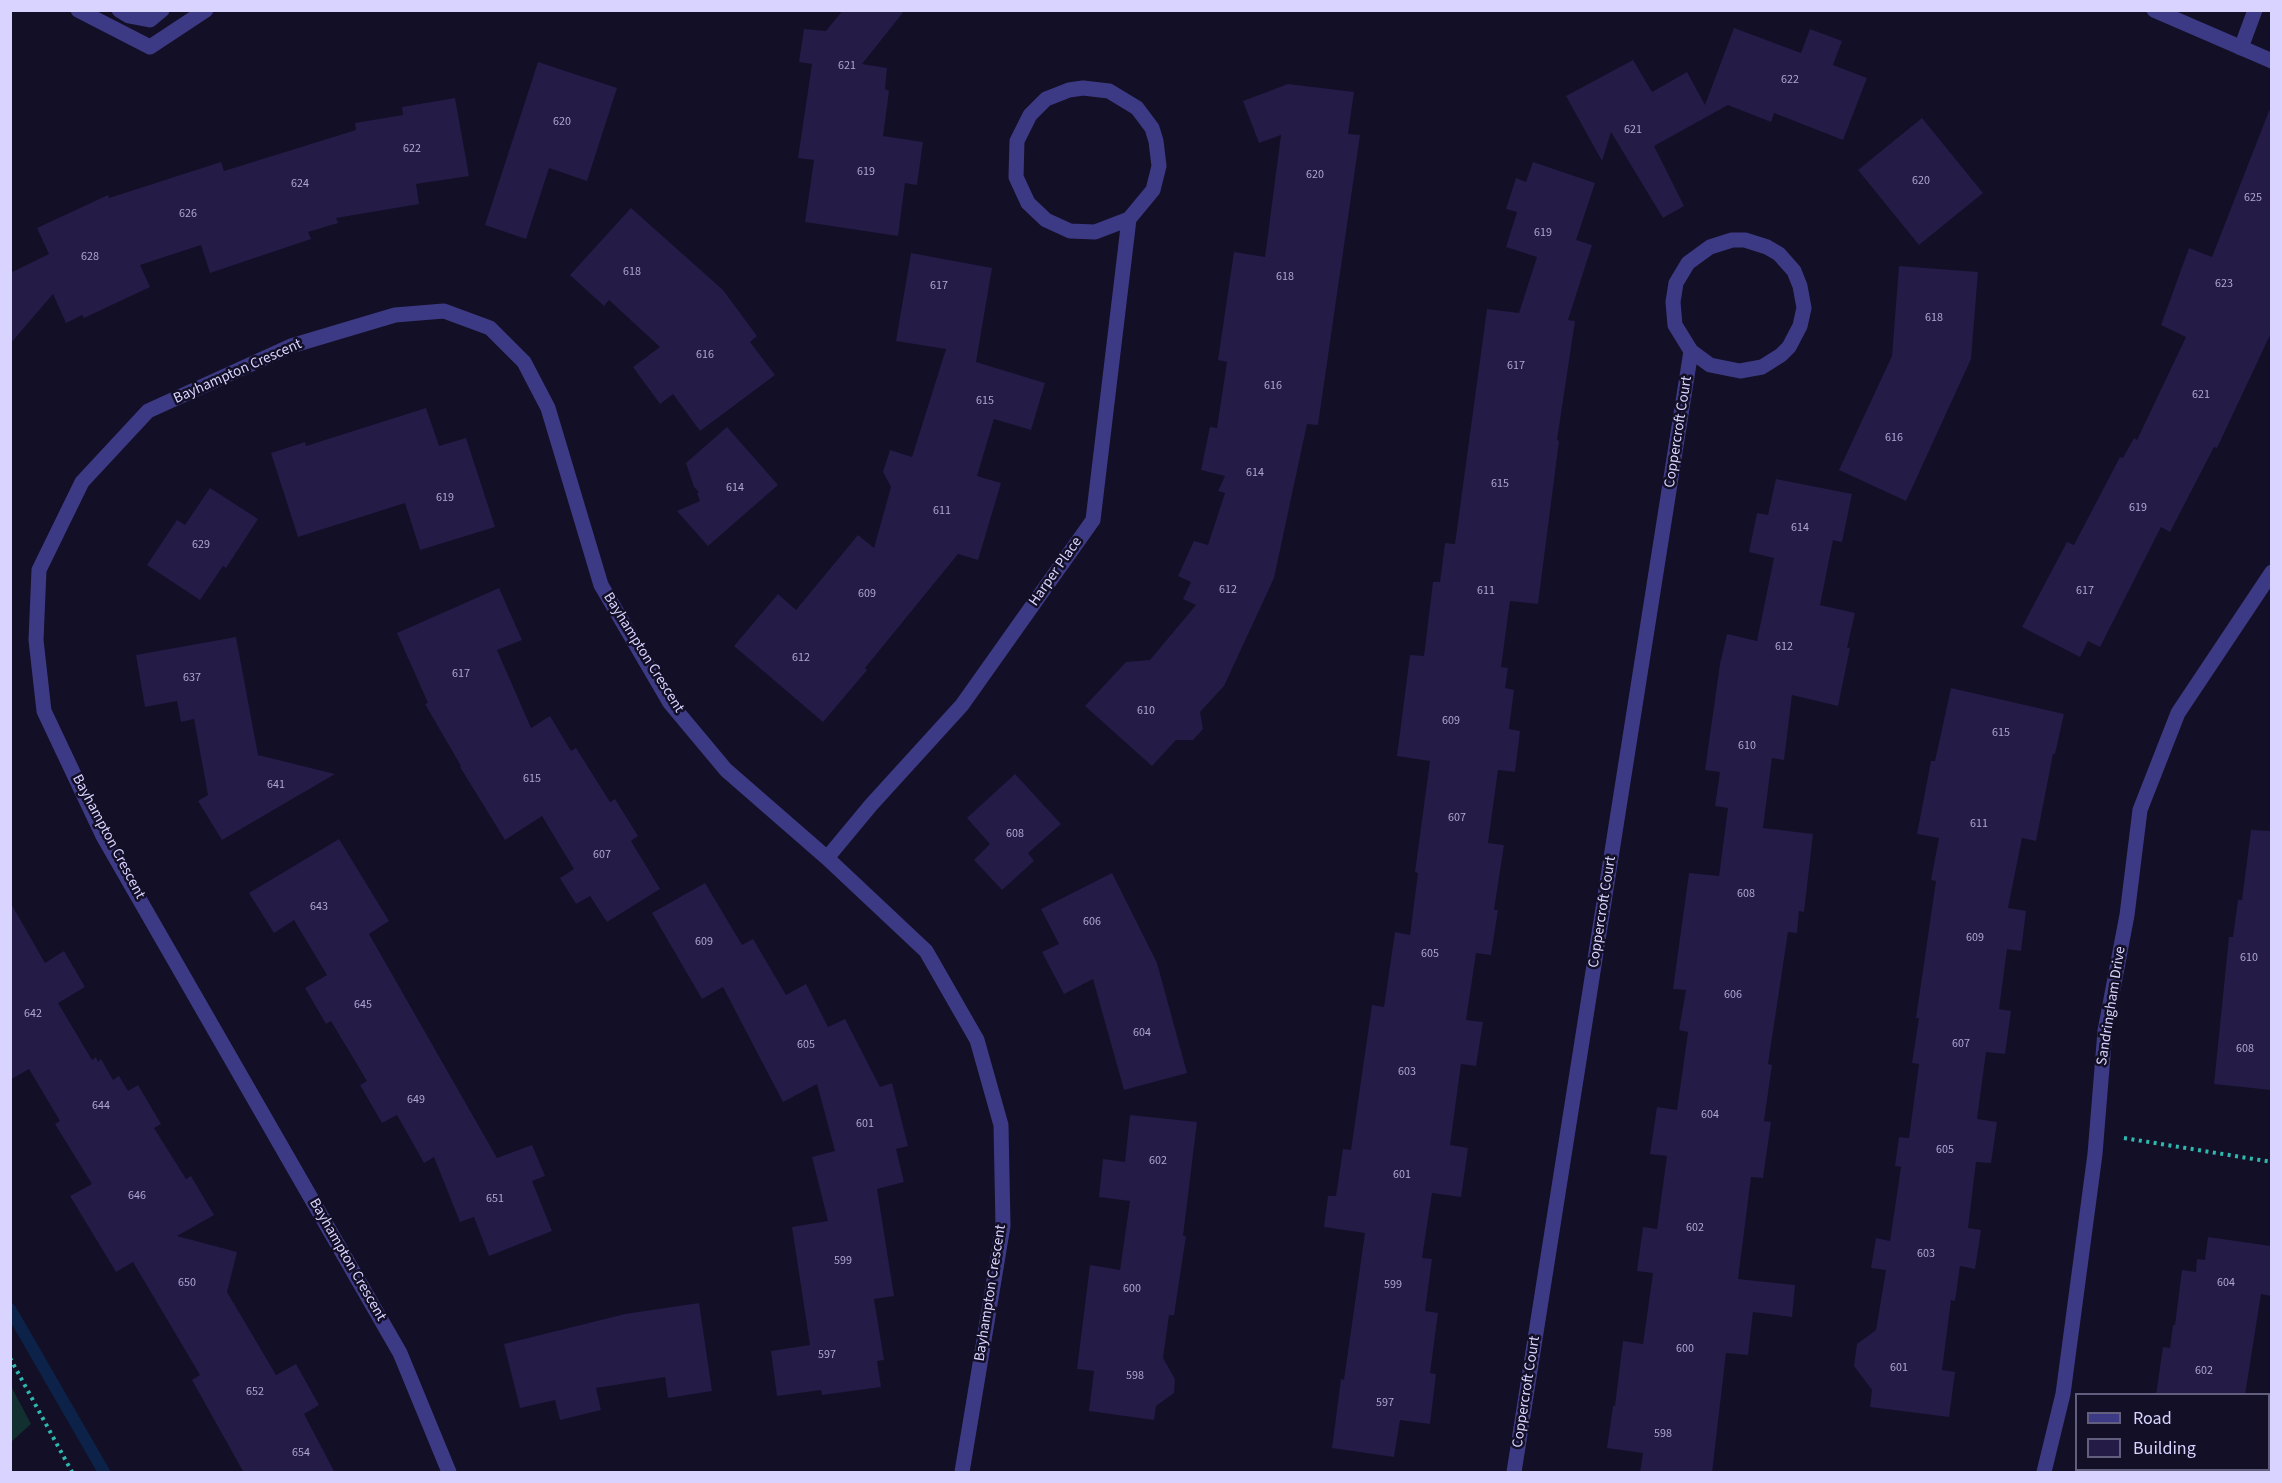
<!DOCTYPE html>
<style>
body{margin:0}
#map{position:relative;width:2282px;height:1483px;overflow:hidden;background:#130f26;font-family:"Source Sans 3",sans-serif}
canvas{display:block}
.frame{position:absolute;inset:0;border:12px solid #d9d4ff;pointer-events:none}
.legend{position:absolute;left:2075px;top:1393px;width:195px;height:78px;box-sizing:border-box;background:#130f26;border:2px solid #625e7d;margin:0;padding:8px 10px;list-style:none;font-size:18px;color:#d9d4ff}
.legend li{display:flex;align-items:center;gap:12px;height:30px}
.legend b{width:30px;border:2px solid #625e7d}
</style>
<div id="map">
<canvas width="2282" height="1483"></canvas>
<div class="frame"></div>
<ul class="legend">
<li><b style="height:8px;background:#3d3a85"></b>Road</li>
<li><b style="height:16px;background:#241b47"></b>Building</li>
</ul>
</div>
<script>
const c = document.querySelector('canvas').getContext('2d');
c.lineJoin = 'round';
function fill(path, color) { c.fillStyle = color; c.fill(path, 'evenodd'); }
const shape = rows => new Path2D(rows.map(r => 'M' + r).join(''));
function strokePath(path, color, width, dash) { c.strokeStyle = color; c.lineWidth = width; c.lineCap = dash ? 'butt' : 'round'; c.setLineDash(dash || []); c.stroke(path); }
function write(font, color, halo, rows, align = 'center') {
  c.font = font + ' "Source Sans 3",sans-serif'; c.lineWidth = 5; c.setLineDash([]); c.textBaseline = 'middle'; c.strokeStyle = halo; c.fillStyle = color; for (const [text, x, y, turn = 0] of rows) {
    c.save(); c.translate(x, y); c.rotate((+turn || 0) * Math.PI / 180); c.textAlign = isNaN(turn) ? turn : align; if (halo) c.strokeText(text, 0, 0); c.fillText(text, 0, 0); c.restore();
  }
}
fill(shape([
 [11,1386,31,1424,11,1442,10,1442]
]), '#12302f');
strokePath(shape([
 [10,1309,104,1472]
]), '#0c2248', 12);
fill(shape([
 [843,10,905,10,862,64,887,68,885,89,889,91,883,136,923,142,917,185,905,183,898,236,805,222,814,160,798,158,812,64,799,62,804,29,826,31],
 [1734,28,1801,53,1810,29,1842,41,1833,65,1867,78,1843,140,1774,113,1771,122,1728,105,1654,146,1684,206,1663,218,1611,132,1602,161,1566,96,1633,60,1652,92,1687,72,1705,105],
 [538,62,617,88,587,181,549,168,526,239,485,225],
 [1288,84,1354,92,1348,134,1360,135,1318,425,1307,424,1274,578,1224,686,1200,712,1203,729,1193,740,1176,740,1152,766,1085,706,1126,662,1150,660,1196,605,1183,599,1191,582,1178,576,1194,541,1208,545,1225,493,1218,491,1225,476,1201,470,1210,427,1217,428,1227,362,1218,360,1234,252,1265,257,1281,135,1259,143,1243,101],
 [455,98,469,176,416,184,419,204,336,218,338,223,308,232,311,239,210,273,201,245,140,265,150,287,84,318,82,315,66,323,53,294,10,344,10,273,49,254,37,228,108,195,109,198,221,162,224,171,356,130,355,123,403,115,402,107],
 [2269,111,2271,111,2271,333,2217,448,2214,447,2170,532,2161,527,2100,647,2088,641,2080,657,2022,627,2067,542,2074,545,2120,457,2123,458,2134,438,2137,440,2186,337,2161,325,2189,248,2212,257],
 [1922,118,1983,193,1919,245,1858,170],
 [1533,162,1595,183,1576,240,1592,245,1568,320,1575,321,1557,440,1559,441,1538,604,1510,601,1501,667,1508,668,1505,688,1514,690,1509,729,1520,731,1515,772,1498,770,1488,843,1504,845,1494,910,1498,910,1491,955,1476,953,1466,1020,1483,1022,1476,1066,1461,1064,1450,1145,1468,1148,1461,1197,1432,1193,1422,1258,1432,1259,1425,1311,1438,1313,1430,1373,1436,1374,1430,1424,1400,1420,1394,1457,1332,1448,1341,1379,1344,1380,1365,1233,1324,1227,1328,1196,1336,1196,1343,1149,1351,1150,1372,1005,1384,1007,1395,932,1410,935,1418,873,1415,872,1430,761,1397,756,1410,655,1424,656,1433,582,1440,582,1445,543,1455,544,1487,309,1519,313,1537,257,1506,247,1517,212,1506,209,1516,178,1526,182],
 [631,208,723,290,757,336,750,342,775,375,700,431,673,394,660,404,633,367,660,347,609,300,604,306,570,275],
 [911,253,992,268,976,362,1045,383,1031,430,994,419,977,476,1001,483,978,560,958,554,865,668,867,670,823,722,734,646,778,594,796,610,858,535,874,548,891,487,883,472,890,450,912,457,946,349,896,341],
 [1899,266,1978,272,1971,359,1906,501,1839,470,1892,356],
 [426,408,439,446,466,438,495,527,420,550,405,503,298,537,271,453,305,442,306,446],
 [727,427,778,485,708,546,677,511,700,501,697,493,699,492,694,487,686,463],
 [1776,479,1852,494,1842,542,1833,540,1820,605,1855,613,1847,648,1850,648,1838,706,1792,695,1784,760,1772,758,1763,828,1813,834,1804,912,1799,911,1797,933,1788,932,1768,1064,1772,1065,1764,1121,1771,1122,1763,1178,1751,1177,1738,1279,1795,1285,1792,1317,1753,1312,1748,1355,1726,1353,1712,1473,1640,1473,1643,1453,1607,1448,1613,1406,1615,1406,1623,1341,1643,1344,1653,1273,1637,1271,1643,1227,1657,1229,1667,1156,1650,1154,1657,1107,1677,1110,1688,1032,1679,1030,1686,990,1673,989,1689,873,1719,876,1728,808,1715,806,1720,772,1705,770,1720,664,1727,634,1757,641,1774,558,1749,552,1757,513,1768,515],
 [210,488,258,519,226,568,223,566,200,600,147,565,177,520,185,525],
 [499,588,522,640,497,650,531,728,550,716,571,751,576,748,610,802,615,799,638,836,631,841,660,889,607,922,590,896,576,904,560,878,574,869,542,816,505,840,460,767,461,766,425,704,428,703,397,633],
 [236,637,258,755,335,774,222,840,198,801,208,795,194,719,181,722,177,701,145,707,136,655],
 [1951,688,2064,714,2055,754,2053,754,2036,841,2022,838,2008,908,2026,911,2021,951,2007,949,1999,1009,2011,1011,2005,1054,1986,1052,1977,1119,1997,1122,1991,1163,1976,1162,1968,1228,1981,1230,1975,1269,1960,1266,1955,1301,1951,1300,1942,1370,1955,1372,1949,1417,1870,1407,1872,1390,1854,1366,1857,1344,1876,1330,1886,1270,1871,1268,1876,1238,1890,1241,1901,1167,1895,1166,1899,1137,1909,1138,1919,1064,1912,1063,1919,1018,1916,1018,1936,881,1931,880,1939,838,1917,834,1931,761,1935,761],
 [1015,774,1061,824,1028,853,1034,861,1002,890,974,860,990,844,967,818],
 [2251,830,2271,831,2271,1090,2214,1084,2229,937,2233,937,2238,900,2242,900],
 [339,839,389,921,369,934,497,1158,532,1145,545,1176,532,1181,552,1231,489,1256,474,1217,460,1222,434,1157,424,1163,397,1115,382,1123,360,1085,367,1081,331,1021,326,1024,305,988,327,975,294,920,274,933,249,893],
 [1112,873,1157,963,1187,1073,1124,1090,1093,979,1064,994,1042,952,1059,944,1041,909],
 [705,883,742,945,753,939,786,995,806,984,828,1027,845,1019,880,1087,892,1083,908,1146,896,1149,904,1182,877,1189,894,1296,874,1299,884,1360,877,1361,881,1387,822,1395,821,1390,777,1396,771,1351,810,1345,792,1227,828,1221,812,1157,835,1151,817,1084,783,1102,723,987,702,999,652,913],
 [10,902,45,963,64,951,85,987,58,1003,92,1060,96,1057,98,1062,101,1059,113,1080,119,1076,128,1091,138,1085,161,1124,154,1128,186,1179,191,1176,214,1215,177,1236,237,1252,227,1292,276,1375,296,1364,319,1405,304,1414,335,1473,244,1473,192,1380,200,1375,133,1262,116,1272,70,1196,92,1184,55,1124,60,1121,29,1069,10,1080],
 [1130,1115,1197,1122,1183,1236,1186,1236,1174,1315,1169,1315,1163,1358,1175,1379,1174,1393,1156,1406,1154,1420,1089,1411,1094,1371,1077,1369,1090,1265,1120,1270,1130,1201,1099,1197,1103,1159,1125,1162],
 [2208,1237,2271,1246,2271,1296,2261,1294,2245,1395,2156,1395,2163,1347,2170,1348,2173,1325,2175,1325,2182,1270,2196,1272,2197,1259,2205,1260],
 [699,1303,712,1391,668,1398,665,1377,596,1388,601,1410,560,1420,555,1400,520,1408,504,1344,625,1314]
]), '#241b47');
strokePath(shape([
 [2124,1138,2272,1162],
 [10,1358,72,1472]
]), '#2fb8b0', 4, [3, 4.5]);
strokePath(shape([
 [78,10,150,47,206,10],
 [119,10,129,16,150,20,162,10],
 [2241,48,2255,10]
]), '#3d3a85', 15);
strokePath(shape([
 [2154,10,2272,61],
 [827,858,871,805,962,705,1093,520,1129,219,1153,190,1159,166,1156,141,1152,128,1137,108,1109,91,1083,88,1069,90,1046,99,1030,115,1017,141,1016,177,1028,203,1046,220,1070,231,1095,232,1129,219],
 [449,1472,400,1353,103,836,44,711,36,640,39,570,82,482,148,411,291,346,395,315,444,311,490,328,524,362,548,408,601,585,670,703,726,770,827,858,926,951,977,1040,1001,1125,1003,1226,962,1472],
 [1514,1472,1691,351,1675,325,1673,302,1676,283,1688,263,1710,247,1732,240,1745,240,1767,247,1779,254,1794,271,1800,286,1804,308,1800,326,1789,347,1781,355,1762,367,1740,371,1710,365,1691,351],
 [2044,1472,2063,1394,2095,1154,2105,1031,2127,915,2140,810,2178,713,2272,572]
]), '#3d3a85', 15);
write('12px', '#aca6d1', null, [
 ["621",847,66],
 ["622",1790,80],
 ["620",562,122],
 ["621",1633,130],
 ["622",412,149],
 ["619",866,172],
 ["620",1315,175],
 ["620",1921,181],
 ["624",300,184],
 ["625",2253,198],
 ["626",188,214],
 ["619",1543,233],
 ["628",90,257],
 ["618",632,272],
 ["618",1285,277],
 ["623",2224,284],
 ["617",939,286],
 ["618",1934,318],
 ["616",705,355],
 ["617",1516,366],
 ["616",1273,386],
 ["621",2201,395],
 ["615",985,401],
 ["616",1894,438],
 ["614",1255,473],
 ["615",1500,484],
 ["614",735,488],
 ["619",445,498],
 ["619",2138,508],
 ["611",942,511],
 ["614",1800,528],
 ["629",201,545],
 ["612",1228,590],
 ["611",1486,591],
 ["617",2085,591],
 ["609",867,594],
 ["612",1784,647],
 ["612",801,658],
 ["617",461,674],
 ["637",192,678],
 ["610",1146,711],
 ["609",1451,721],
 ["615",2001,733],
 ["610",1747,746],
 ["615",532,779],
 ["641",276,785],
 ["607",1457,818],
 ["611",1979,824],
 ["608",1015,834],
 ["607",602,855],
 ["608",1746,894],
 ["643",319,907],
 ["606",1092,922],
 ["609",1975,938],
 ["609",704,942],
 ["605",1430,954],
 ["610",2249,958],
 ["606",1733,995],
 ["645",363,1005],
 ["642",33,1014],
 ["604",1142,1033],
 ["607",1961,1044],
 ["605",806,1045],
 ["608",2245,1049],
 ["603",1407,1072],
 ["649",416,1100],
 ["644",101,1106],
 ["604",1710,1115],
 ["601",865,1124],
 ["605",1945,1150],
 ["602",1158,1161],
 ["601",1402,1175],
 ["646",137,1196],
 ["651",495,1199],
 ["602",1695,1228],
 ["603",1926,1254],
 ["599",843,1261],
 ["650",187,1283],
 ["604",2226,1283],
 ["599",1393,1285],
 ["600",1132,1289],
 ["600",1685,1349],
 ["597",827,1355],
 ["601",1899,1368],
 ["602",2204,1371],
 ["598",1135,1376],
 ["652",255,1392],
 ["597",1385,1403],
 ["598",1663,1434],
 ["654",301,1453]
]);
write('15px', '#d9d4ff', '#130f26', [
 ["Bayhampton Crescent",238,372,-24],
 ["Coppercroft Court",1679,432,-81],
 ["Harper Place",1056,572,-55],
 ["Bayhampton Crescent",643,653,58],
 ["Bayhampton Crescent",108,837,62],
 ["Coppercroft Court",1603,912,-81],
 ["Sandringham Drive",2112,1006,-81],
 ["Bayhampton Crescent",347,1260,60],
 ["Bayhampton Crescent",991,1293,-81],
 ["Coppercroft Court",1527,1392,-81]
]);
</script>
